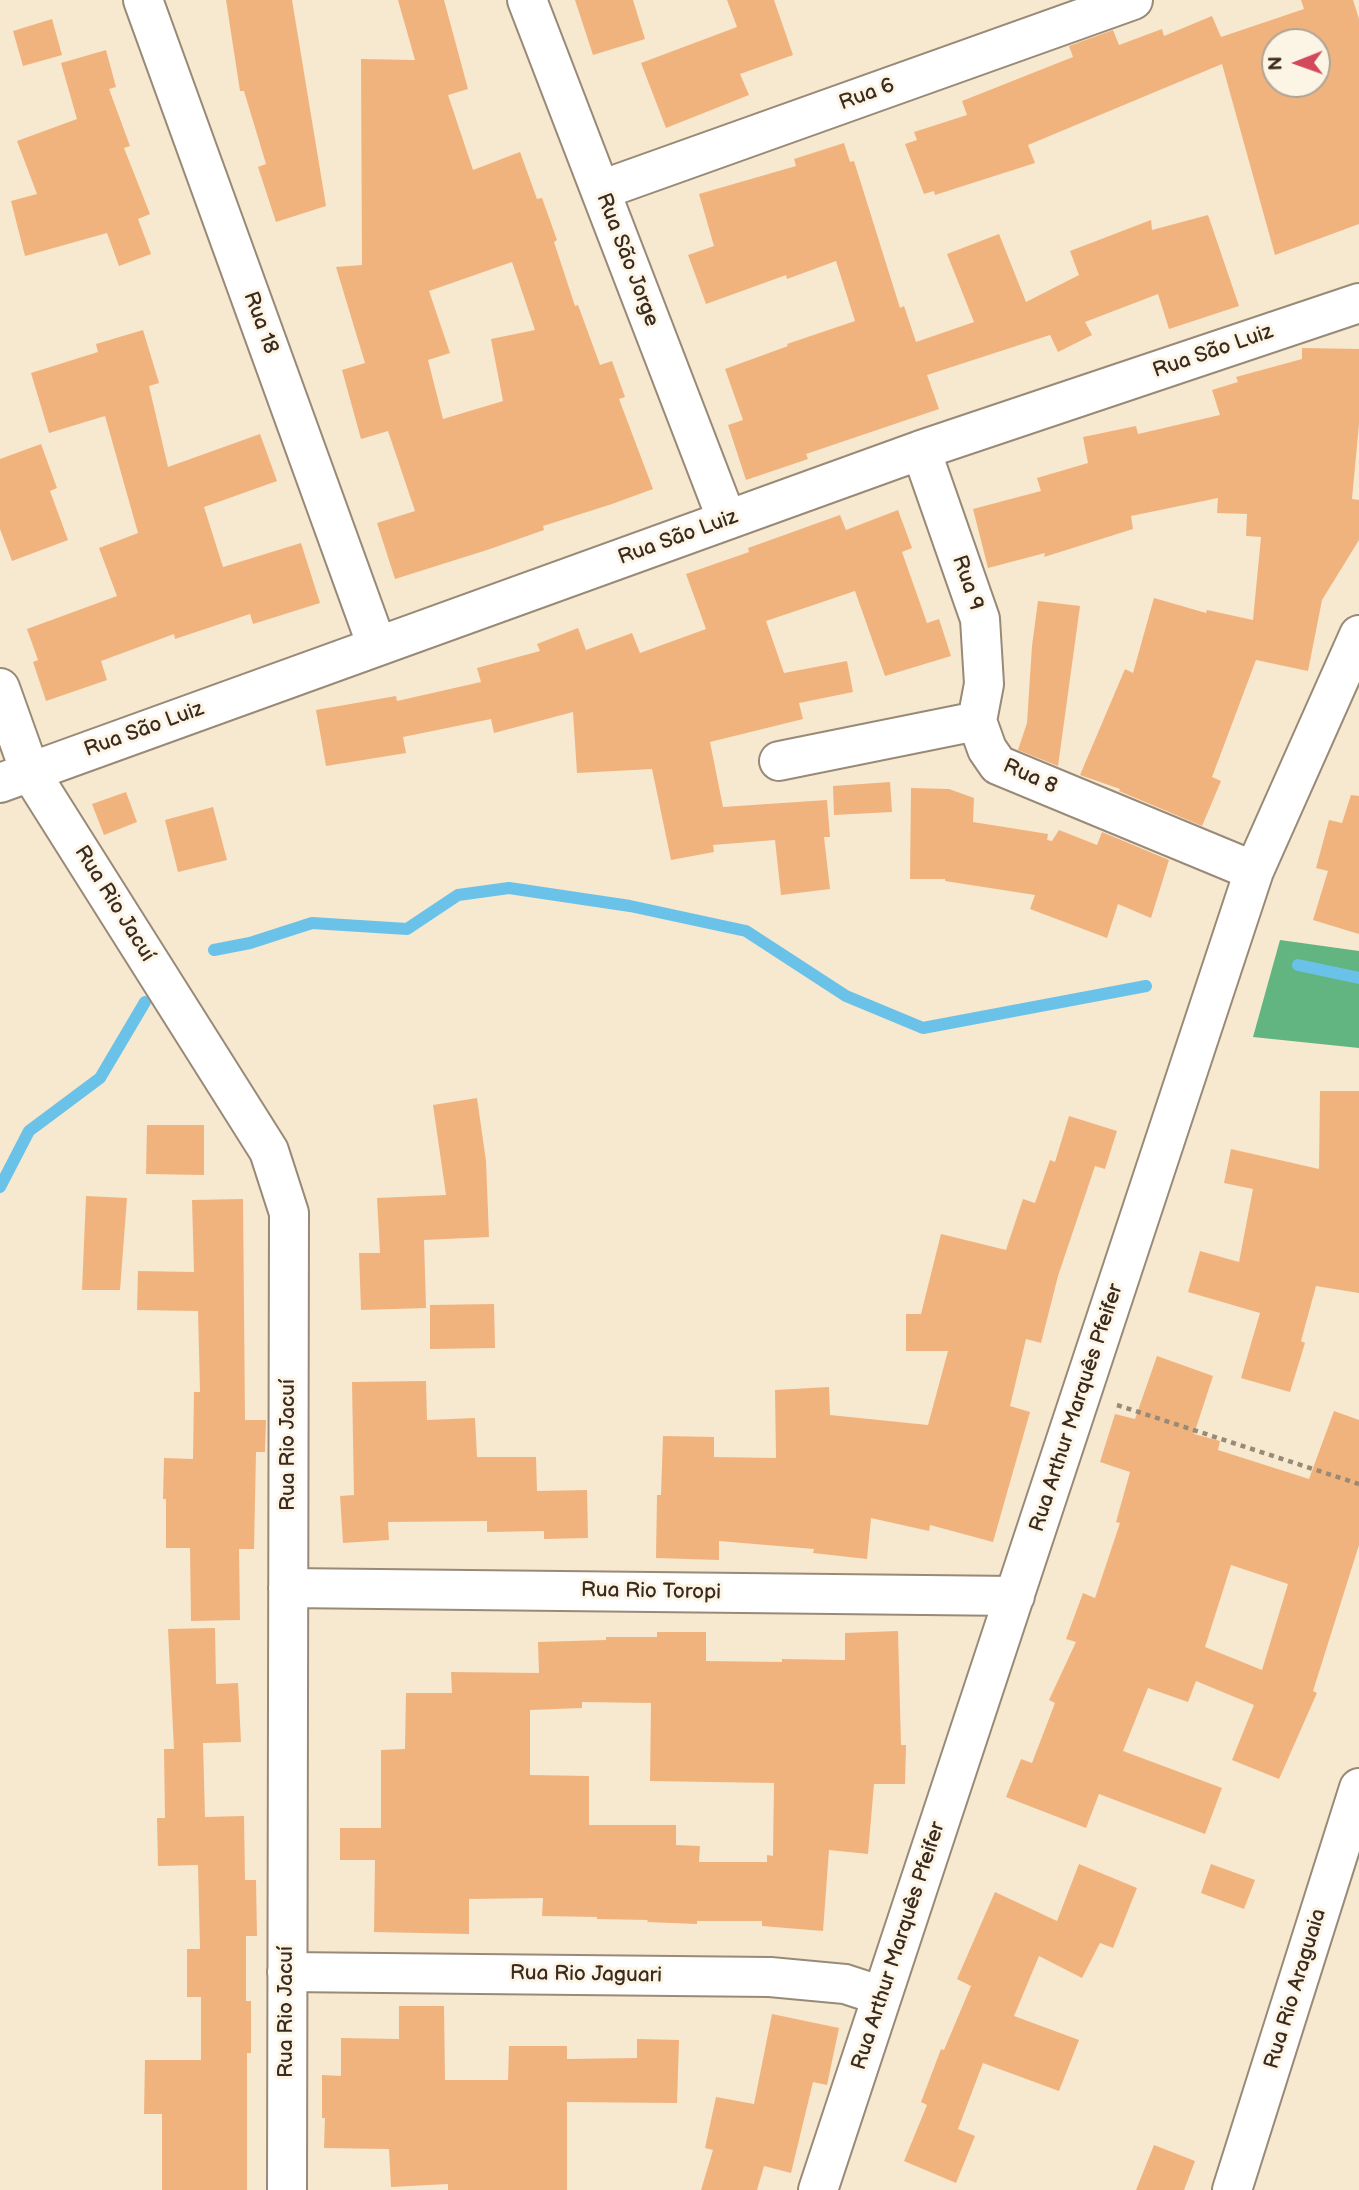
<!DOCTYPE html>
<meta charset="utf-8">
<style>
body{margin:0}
#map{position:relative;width:1359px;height:2190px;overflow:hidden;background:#f7e8d0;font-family:"Balsamiq Sans",sans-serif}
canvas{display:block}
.north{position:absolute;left:1261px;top:28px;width:70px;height:70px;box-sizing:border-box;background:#fcf5e5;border:2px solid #afa495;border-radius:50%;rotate:269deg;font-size:19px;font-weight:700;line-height:28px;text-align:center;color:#3b2a1e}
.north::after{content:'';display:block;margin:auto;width:24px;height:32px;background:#d1495b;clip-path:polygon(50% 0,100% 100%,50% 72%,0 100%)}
</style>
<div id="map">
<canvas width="1359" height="2190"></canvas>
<div class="north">N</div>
</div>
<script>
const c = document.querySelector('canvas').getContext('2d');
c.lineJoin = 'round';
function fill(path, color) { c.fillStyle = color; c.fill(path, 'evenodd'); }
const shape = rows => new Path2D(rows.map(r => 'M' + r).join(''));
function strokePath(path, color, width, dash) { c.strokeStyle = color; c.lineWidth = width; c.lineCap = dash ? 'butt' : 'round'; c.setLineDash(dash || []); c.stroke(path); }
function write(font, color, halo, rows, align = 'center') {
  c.font = font + ' "Balsamiq Sans",sans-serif'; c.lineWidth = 6; c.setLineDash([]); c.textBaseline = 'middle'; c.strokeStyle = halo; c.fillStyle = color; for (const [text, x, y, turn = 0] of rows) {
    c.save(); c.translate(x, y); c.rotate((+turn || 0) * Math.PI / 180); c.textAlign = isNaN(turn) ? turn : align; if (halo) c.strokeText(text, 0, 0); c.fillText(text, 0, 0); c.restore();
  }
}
fill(shape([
 [1280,940,1359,951,1359,1048,1253,1037]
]), '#62b481');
strokePath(shape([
 [214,950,250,943,312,923,407,929,458,895,509,888,630,906,746,931,846,996,923,1028,1146,986],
 [1298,965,1359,978],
 [0,1187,29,1131,100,1078,145,1002]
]), '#6bc2e8', 12);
fill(shape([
 [226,0,292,0,326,206,276,222,258,167,266,164,244,91,240,91],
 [398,0,444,0,468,89,448,95,473,170,520,152,537,199,542,198,557,240,554,242,575,306,578,305,600,365,612,361,625,397,619,399,653,489,612,504,543,526,544,530,490,549,395,579,377,523,415,511,388,431,361,439,342,370,365,363,336,267,362,265,361,59,415,60],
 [512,262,535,330,491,339,503,401,443,419,428,360,450,353,429,291],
 [575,0,633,0,645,39,593,55],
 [727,0,774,0,793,55,740,74,749,95,666,128,641,63,737,27],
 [1301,0,1353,0,1359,19,1359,224,1275,255,1222,64,1028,145,1035,163,935,195,934,191,924,194,905,144,917,140,914,132,967,115,962,101,1073,57,1069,46,1113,30,1119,45,1162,29,1164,36,1212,16,1221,37,1304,9],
 [1275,42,1317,42,1317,84,1275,84],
 [52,19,62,55,23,66,13,31],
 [106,50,116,87,109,89,130,146,124,148,150,214,138,219,151,254,119,266,107,233,25,256,11,201,37,194,17,141,77,119,61,63],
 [844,143,850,162,854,161,900,308,904,306,916,342,974,322,947,254,999,234,1026,302,1079,275,1070,251,1151,220,1152,230,1208,215,1239,306,1169,329,1158,294,1085,322,1092,335,1058,352,1050,335,927,375,939,409,806,454,808,459,746,480,728,425,743,420,725,369,788,346,787,344,855,321,836,261,787,279,786,275,706,304,688,255,714,246,699,194,796,166,794,159],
 [143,330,159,383,149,386,168,467,260,434,277,481,204,507,223,567,301,543,320,603,253,624,250,614,175,639,174,634,101,661,107,680,46,701,33,662,38,660,27,629,117,596,99,548,138,533,105,416,49,433,31,373,98,352,96,344],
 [1302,348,1359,349,1359,424,1352,499,1359,500,1359,540,1322,600,1308,671,1256,660,1212,777,1221,781,1202,826,1119,791,1120,789,1080,775,1125,669,1133,673,1154,598,1206,613,1207,610,1253,620,1261,537,1246,536,1247,514,1217,513,1218,498,1131,516,1133,529,1044,557,1045,553,988,568,973,509,1041,491,1037,478,1088,463,1083,437,1136,426,1138,434,1220,415,1212,390,1238,382,1236,377,1302,359],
 [41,444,57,488,50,491,68,540,12,561,0,529,0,459],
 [898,510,912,548,902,552,927,623,939,619,951,656,885,676,855,591,766,621,784,673,847,661,853,692,799,703,803,719,710,742,723,807,827,800,830,837,824,837,830,889,781,895,775,840,713,845,714,852,671,860,652,769,577,773,573,712,494,733,491,719,403,737,406,753,326,766,316,710,396,696,397,701,481,682,477,668,540,651,537,644,578,628,586,650,632,633,640,653,706,629,686,574,749,552,748,548,840,515,846,530],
 [1038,601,1080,606,1058,766,1018,750,1027,723,1032,646],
 [890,782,892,812,834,815,833,786],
 [911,788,949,789,974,798,973,822,1048,834,1047,840,1052,841,1059,830,1097,845,1102,832,1169,860,1151,918,1118,904,1107,938,1030,909,1035,895,945,881,945,879,910,879],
 [126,792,137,822,104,835,92,804],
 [1351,795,1359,796,1359,934,1313,920,1328,871,1316,868,1329,820,1342,823],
 [213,807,227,860,178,872,165,820],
 [1320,1091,1359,1091,1359,1293,1316,1286,1301,1341,1305,1343,1290,1392,1241,1378,1260,1313,1188,1292,1200,1251,1239,1262,1253,1189,1224,1183,1231,1149,1319,1169],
 [477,1098,486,1161,489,1237,424,1240,426,1308,361,1310,359,1253,380,1253,377,1198,446,1195,433,1105],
 [1069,1116,1117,1131,1105,1169,1095,1166,1058,1276,1041,1343,1026,1339,1010,1406,1030,1412,993,1542,930,1525,929,1531,871,1518,867,1559,813,1553,814,1549,719,1541,719,1560,656,1558,657,1495,661,1495,663,1436,714,1437,714,1457,776,1458,775,1390,829,1387,830,1415,928,1425,948,1351,906,1351,906,1314,921,1314,941,1234,1006,1250,1023,1199,1035,1203,1050,1160,1055,1162],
 [147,1125,204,1125,204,1175,146,1174],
 [86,1196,127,1198,120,1290,82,1290],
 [243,1199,245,1420,266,1420,265,1452,256,1452,254,1549,239,1549,240,1620,191,1621,190,1548,166,1548,166,1499,163,1499,164,1458,193,1459,194,1392,200,1392,198,1311,137,1310,138,1271,194,1272,192,1200],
 [494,1304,495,1348,430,1349,430,1305],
 [1157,1356,1213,1376,1194,1434,1220,1441,1218,1450,1309,1479,1334,1411,1359,1420,1359,1545,1313,1691,1317,1693,1279,1779,1232,1760,1254,1705,1196,1681,1188,1702,1148,1688,1123,1751,1222,1788,1205,1834,1099,1794,1086,1828,1006,1797,1021,1759,1032,1763,1055,1703,1049,1700,1076,1642,1066,1639,1083,1593,1095,1598,1120,1523,1116,1522,1130,1472,1100,1462,1115,1414,1135,1419],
 [1231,1565,1288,1584,1262,1670,1205,1647],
 [426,1381,427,1420,475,1418,477,1457,536,1457,537,1491,587,1490,588,1538,544,1539,544,1531,487,1532,487,1521,388,1522,389,1540,343,1543,340,1496,354,1495,352,1382],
 [215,1628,216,1684,238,1683,241,1742,203,1743,205,1817,244,1816,245,1880,256,1880,257,1936,246,1936,246,2001,251,2001,251,2053,247,2053,247,2190,162,2190,162,2114,144,2114,145,2060,201,2060,201,1997,187,1997,187,1949,200,1949,198,1865,158,1866,157,1818,165,1818,164,1749,174,1749,168,1629],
 [898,1631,901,1745,906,1745,905,1784,874,1784,868,1854,829,1850,823,1931,762,1926,762,1921,697,1921,697,1924,647,1922,648,1920,597,1919,597,1917,542,1916,543,1898,469,1899,469,1934,374,1932,375,1860,340,1860,340,1828,381,1828,381,1750,405,1749,406,1693,452,1693,451,1672,539,1673,538,1642,606,1640,606,1637,657,1637,657,1632,706,1632,706,1661,782,1662,782,1659,845,1660,845,1633],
 [582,1702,651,1703,650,1781,774,1783,773,1856,767,1855,767,1862,699,1862,700,1846,676,1845,676,1825,589,1825,589,1776,530,1775,530,1710,582,1708],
 [1079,1864,1137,1888,1113,1948,1100,1943,1082,1978,1039,1956,1014,2016,1079,2040,1059,2091,983,2063,958,2129,975,2136,956,2183,904,2161,927,2105,921,2102,941,2049,944,2050,971,1986,957,1979,995,1892,1057,1921],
 [1211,1864,1255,1880,1244,1909,1201,1893],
 [399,2006,444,2006,445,2080,508,2080,509,2046,567,2046,567,2059,637,2058,637,2039,679,2040,677,2103,567,2102,567,2190,448,2190,448,2184,391,2187,389,2149,324,2148,325,2118,322,2118,322,2075,341,2076,341,2038,399,2039],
 [772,2014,839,2028,827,2085,813,2082,791,2173,764,2166,757,2190,701,2190,713,2150,705,2148,716,2097,754,2104],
 [1154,2145,1195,2161,1184,2190,1136,2190]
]), '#f1b37d');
const minor = shape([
 [143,0,377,646],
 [527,0,727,520],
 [601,190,1133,0],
 [921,450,980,619,984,684,977,721],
 [0,688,30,772,269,1151,289,1213,287,2190],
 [977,721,987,749,998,765,1254,871],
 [779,761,977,721],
 [0,783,921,450,1359,303],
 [288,1588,1015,1596],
 [287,1972,770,1977,845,1984,882,1996],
 [818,2190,1254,871,1359,635],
 [1232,2190,1359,1788]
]);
strokePath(minor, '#998977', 42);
strokePath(shape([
 [1117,1405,1359,1484]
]), '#998977', 4.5, [5, 5]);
strokePath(minor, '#fff', 38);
write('21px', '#3b2a1e', '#fcf5e5', [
 ["Rua 6",867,95,-20],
 ["Rua São Jorge",627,260,69],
 ["Rua 18",260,323,70],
 ["Rua São Luiz",1213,352,-19],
 ["Rua São Luiz",678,538,-20],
 ["Rua 9",967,583,71],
 ["Rua São Luiz",144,730,-20],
 ["Rua 8",1030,777,24],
 ["Rua Rio Jacuí",114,904,58],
 ["Rua Arthur Marquês Pfeifer",1077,1408,-72],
 ["Rua Rio Jacuí",289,1445,-90],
 ["Rua Rio Toropi",651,1592,1],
 ["Rua Arthur Marquês Pfeifer",899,1946,-72],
 ["Rua Rio Jaguari",586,1975,1],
 ["Rua Rio Araguaia",1296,1989,-73],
 ["Rua Rio Jacuí",287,2012,-90]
]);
</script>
